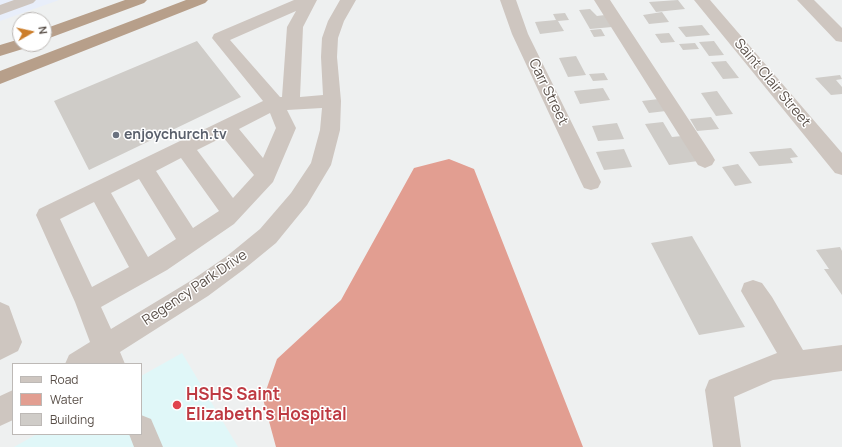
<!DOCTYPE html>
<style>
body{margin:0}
#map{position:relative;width:842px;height:447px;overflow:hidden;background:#eef0f0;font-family:Manrope,sans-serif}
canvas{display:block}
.legend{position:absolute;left:12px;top:363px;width:130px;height:72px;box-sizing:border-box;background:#fff;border:1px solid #bdb9b6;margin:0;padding:5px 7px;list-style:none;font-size:12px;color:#594f48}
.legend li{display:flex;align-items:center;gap:8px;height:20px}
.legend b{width:20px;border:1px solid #bdb9b6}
.north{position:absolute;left:12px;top:12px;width:40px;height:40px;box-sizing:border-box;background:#fff;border:1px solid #bdb9b6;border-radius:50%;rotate:81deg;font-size:11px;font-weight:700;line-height:16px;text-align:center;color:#594f48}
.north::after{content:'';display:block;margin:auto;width:14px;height:18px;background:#cc7e2b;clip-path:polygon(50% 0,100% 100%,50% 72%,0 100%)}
</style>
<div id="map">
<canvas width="842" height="447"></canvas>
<ul class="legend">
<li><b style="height:5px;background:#cec6c0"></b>Road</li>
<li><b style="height:11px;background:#e29e91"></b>Water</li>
<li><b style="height:11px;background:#cfccc8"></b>Building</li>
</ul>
<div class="north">N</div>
</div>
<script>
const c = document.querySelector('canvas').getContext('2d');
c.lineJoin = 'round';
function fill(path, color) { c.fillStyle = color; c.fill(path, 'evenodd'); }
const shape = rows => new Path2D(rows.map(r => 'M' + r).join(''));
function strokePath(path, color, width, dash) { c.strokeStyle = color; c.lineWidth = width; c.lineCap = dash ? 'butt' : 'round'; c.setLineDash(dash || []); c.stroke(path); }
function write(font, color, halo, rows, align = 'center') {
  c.font = font + ' Manrope,sans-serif'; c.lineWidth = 3; c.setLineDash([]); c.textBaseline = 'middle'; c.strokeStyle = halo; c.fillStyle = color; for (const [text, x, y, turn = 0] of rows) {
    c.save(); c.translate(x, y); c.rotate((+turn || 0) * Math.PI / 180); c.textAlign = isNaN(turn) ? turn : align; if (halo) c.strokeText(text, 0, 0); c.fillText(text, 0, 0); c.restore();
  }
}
fill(shape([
 [0,0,59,0,0,21]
]), '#e8eefa');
fill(shape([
 [182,353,238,447,14,447,37,434,141,434,141,376]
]), '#e0f7f8');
fill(shape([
 [449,159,474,169,583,447,276,447,263,399,277,359,341,300,414,168]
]), '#e29e91');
fill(shape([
 [678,0,685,9,656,12,649,2],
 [590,9,597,16,605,15,612,27,590,29,579,10],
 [662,12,669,22,649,24,643,15],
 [565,13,569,20,558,21,564,31,540,34,535,22,556,20,553,14],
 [702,25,710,35,686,37,678,27],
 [601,29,605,36,594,37,590,30],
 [669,33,675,42,661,43,655,34],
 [197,41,241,97,89,170,54,101],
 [714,41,724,55,709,56,699,42],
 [695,43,699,49,683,50,679,44],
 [576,56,586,75,568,77,559,58],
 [726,61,739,78,723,79,711,62],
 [604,73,608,80,593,81,589,74],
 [840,75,842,79,836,80,842,87,842,94,831,95,815,78],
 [603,88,610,100,580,104,574,91],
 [717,91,733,114,716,116,701,93],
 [659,99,666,111,649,113,642,101],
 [711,117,719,129,697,131,690,119],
 [663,122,672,137,682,136,698,161,669,165,645,124],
 [617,123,624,139,598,141,592,126],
 [791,148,798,157,790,158,793,163,759,166,749,152],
 [624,149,632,167,604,170,596,152],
 [738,164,752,183,735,186,722,167],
 [692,236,745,327,699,335,651,243],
 [840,247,842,251,842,295,824,269,829,269,816,250]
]), '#cfccc8');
fill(shape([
 [14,0,36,0,33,3,0,15,0,5,14,0],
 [294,0,317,0,303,27,300,97,323,95,321,57,322,38,328,21,340,0,356,0,344,21,338,38,337,57,341,101,340,130,331,165,307,205,276,243,243,270,208,296,120,352,125,364,65,364,69,355,90,342,75,302,36,215,39,209,263,101,212,38,214,34,294,0],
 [296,11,287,27,282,97,280,97,230,40,296,11],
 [322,108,320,130,311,163,291,193,260,229,227,256,192,280,111,329,101,307,167,270,234,224,273,182,296,128,287,110,322,108],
 [270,113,276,128,263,158,239,129,270,113],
 [223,137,254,175,233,198,197,150,223,137],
 [181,158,219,211,193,228,156,171,181,158],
 [139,179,176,239,148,257,111,193,139,179],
 [94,202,129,267,92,287,60,219,94,202],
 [500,0,516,0,528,34,601,182,598,188,591,190,584,188,581,182,512,34,500,0],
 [594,0,610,0,712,155,715,160,712,165,705,168,698,165,594,0],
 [694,0,710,0,842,153,842,175,835,173,694,0],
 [797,0,814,0,842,28,842,42,836,41,797,0],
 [753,280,762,283,772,297,803,350,842,345,842,371,773,380,734,397,741,447,713,447,705,390,709,380,777,353,741,291,744,283,753,280],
 [0,302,9,306,22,342,18,351,0,360,0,302],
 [13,390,13,420,0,426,0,396,13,390],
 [141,415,151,419,163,447,134,447,129,434,141,434,141,415]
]), '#cec6c0');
fill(shape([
 [125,0,147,0,144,3,44,40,44,29,125,0],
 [186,0,208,0,205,3,0,84,0,71,186,0],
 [20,39,20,44,28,44,26,48,0,56,0,45,20,39]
]), '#b79f8a');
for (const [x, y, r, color] of [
 [116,135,4,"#6b7280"],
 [177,405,5,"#e0444e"]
]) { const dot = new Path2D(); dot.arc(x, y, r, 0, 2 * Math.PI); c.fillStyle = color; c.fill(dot); strokePath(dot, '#fff', 1.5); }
write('14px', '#594f48', '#fff', [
 ["Saint Clair Street",772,83,50],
 ["Carr Street",548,92,64],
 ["Regency Park Drive",195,288,-34]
]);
write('bold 14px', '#5b616d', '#fff', [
 ["enjoychurch.tv",124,135]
], 'left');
write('bold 17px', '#be3a42', '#fff', [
 ["HSHS Saint",186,395],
 ["Elizabeth's Hospital",186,415]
], 'left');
</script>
